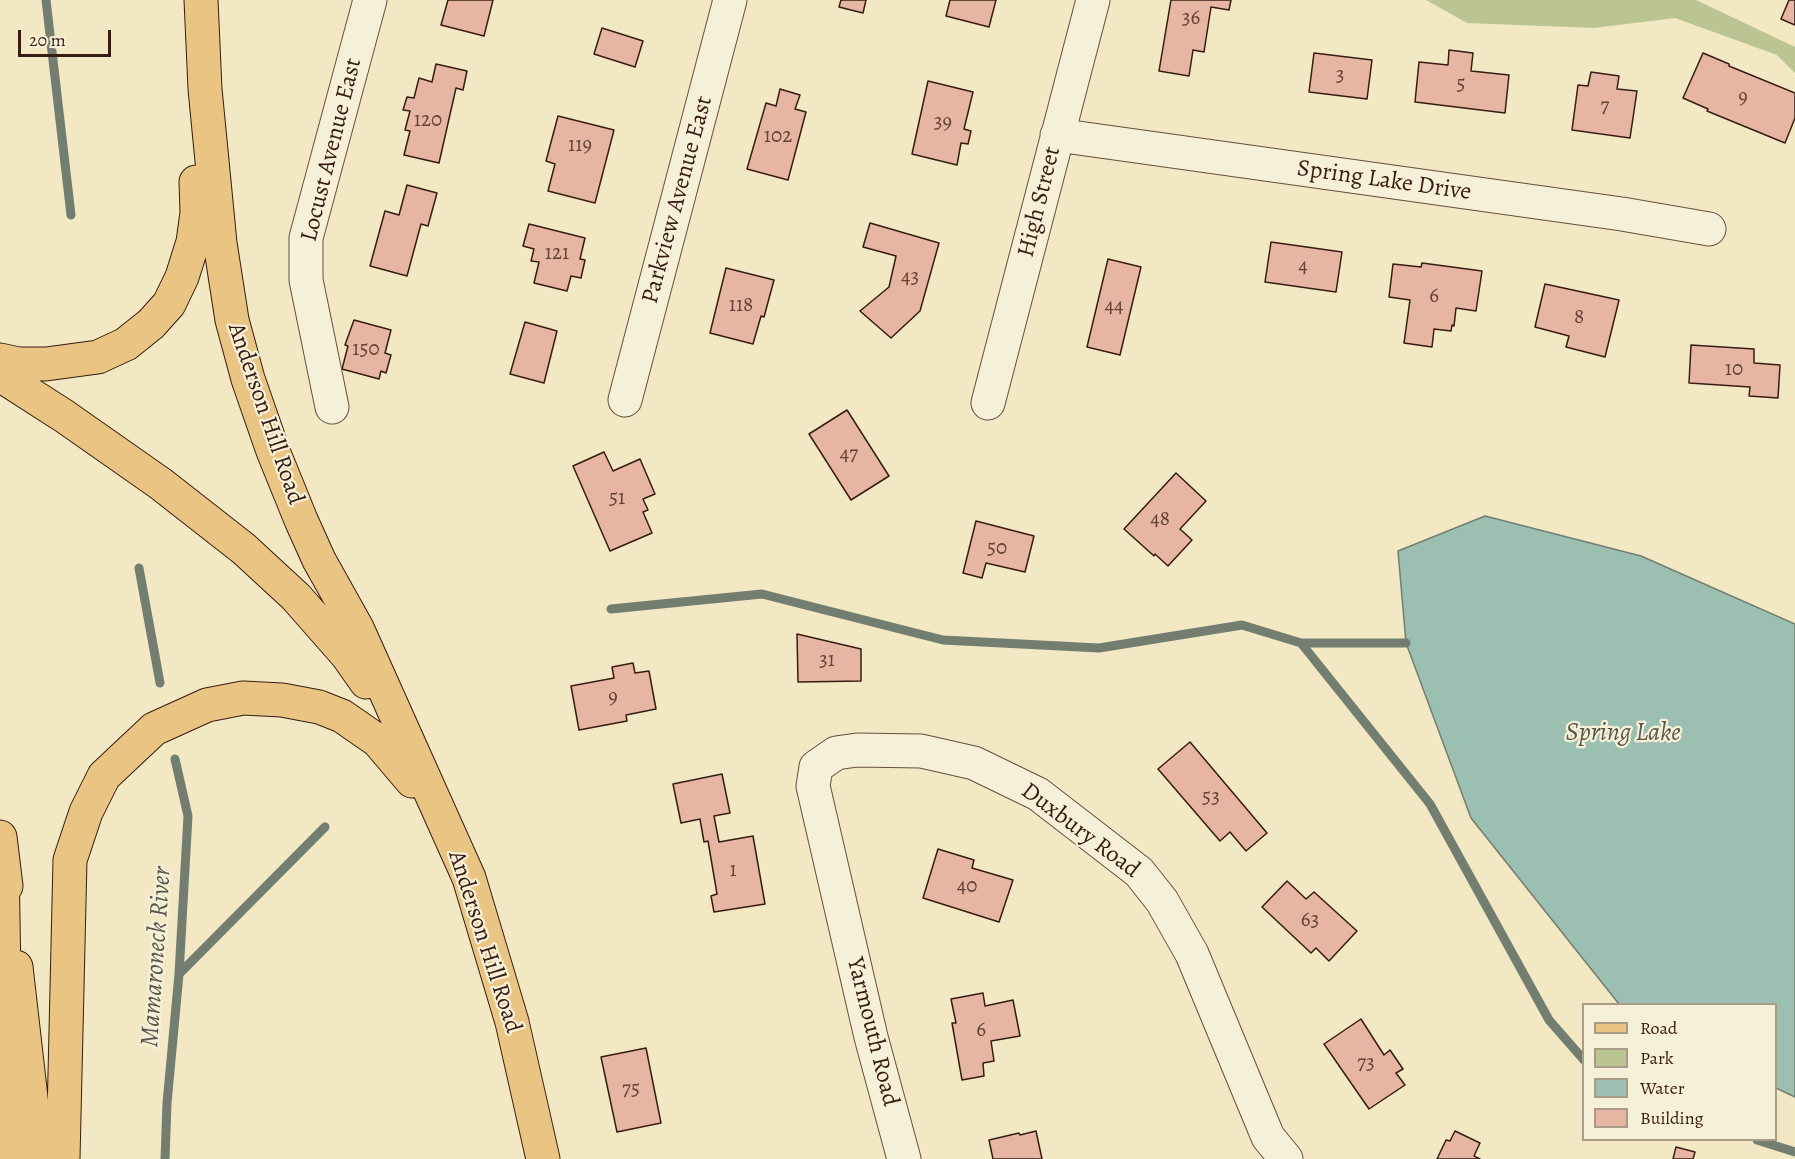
<!DOCTYPE html>
<style>
body{margin:0}
#map{position:relative;width:1795px;height:1159px;overflow:hidden;background:#f2e8c3;font-family:Alegreya,serif}
canvas{display:block}
.legend{position:absolute;left:1582px;top:1003px;width:195px;height:138px;box-sizing:border-box;background:#f7f0d8;border:2px solid #aa9b89;margin:0;padding:8px 10px;list-style:none;font-size:18px;color:#361c12}
.legend li{display:flex;align-items:center;gap:12px;height:30px}
.legend b{width:30px;border:2px solid #aa9b89}
.scale{position:absolute;left:18px;top:30px;width:93px;height:27px;box-sizing:border-box;border:3px solid #361c12;border-top:0;padding-left:8px;font-size:18px;line-height:21px;white-space:nowrap;color:#361c12;-webkit-text-stroke:4px #f7f0d8;paint-order:stroke}
</style>
<div id="map">
<canvas width="1795" height="1159"></canvas>
<ul class="legend">
<li><b style="height:8px;background:#e9c482"></b>Road</li>
<li><b style="height:16px;background:#bbc593"></b>Park</li>
<li><b style="height:16px;background:#9bc0b1"></b>Water</li>
<li><b style="height:16px;background:#e7b6a2"></b>Building</li>
</ul>
<div class="scale">20 m</div>
</div>
<script>
const c = document.querySelector('canvas').getContext('2d');
c.lineJoin = 'round';
function fill(path, color) { c.fillStyle = color; c.fill(path, 'evenodd'); }
const shape = rows => new Path2D(rows.map(r => 'M' + r).join(''));
function strokePath(path, color, width, dash) { c.strokeStyle = color; c.lineWidth = width; c.lineCap = dash ? 'butt' : 'round'; c.setLineDash(dash || []); c.stroke(path); }
function write(font, color, halo, rows, align = 'center') {
  c.font = font + ' Alegreya,serif'; c.lineWidth = 4.5; c.setLineDash([]); c.textBaseline = 'middle'; c.strokeStyle = halo; c.fillStyle = color; for (const [text, x, y, turn = 0] of rows) {
    c.save(); c.translate(x, y); c.rotate((+turn || 0) * Math.PI / 180); c.textAlign = isNaN(turn) ? turn : align; if (halo) c.strokeText(text, 0, 0); c.fillText(text, 0, 0); c.restore();
  }
}
fill(shape([
 [1426,0,1696,0,1795,47,1795,73,1777,55,1675,18,1594,28,1467,23]
]), '#bbc593');
const water = shape([
 [1485,516,1641,556,1795,624,1795,1097,1776,1088,1776,1004,1619,1004,1471,818,1406,643,1398,551,1485,516]
]);
fill(water, '#9bc0b1');
strokePath(water, '#737e71', 1.5);
strokePath(shape([
 [46,0,71,215],
 [139,568,160,683],
 [611,609,762,594,943,640,1099,648,1242,625,1301,643,1430,804,1549,1020,1584,1060],
 [1301,643,1406,643],
 [179,974,325,827],
 [1757,1140,1795,1152],
 [165,1159,167,1103,179,974,188,816,175,759]
]), '#737e71', 9);
const building = shape([
 [448,0,493,0,484,36,441,25,448,0],
 [841,0,866,0,863,13,839,7,841,0],
 [950,0,996,0,989,27,946,16,950,0],
 [1171,0,1231,0,1229,10,1211,7,1204,52,1193,50,1189,76,1159,71,1171,0],
 [1789,0,1795,0,1795,25,1781,19,1789,0],
 [602,28,643,41,635,67,594,54,602,28],
 [1449,50,1473,53,1471,71,1509,75,1505,113,1415,102,1419,62,1448,65,1449,50],
 [1314,53,1372,60,1367,99,1309,92,1314,53],
 [1703,53,1729,64,1729,66,1795,93,1795,118,1785,143,1707,111,1708,109,1683,98,1703,53],
 [436,64,467,71,463,90,456,88,439,163,404,155,410,131,405,130,410,111,403,110,407,97,414,98,419,78,432,82,436,64],
 [1591,72,1619,76,1617,89,1637,91,1630,138,1572,130,1578,85,1588,86,1591,72],
 [928,81,973,92,964,129,971,131,968,144,961,143,957,165,912,154,928,81],
 [780,89,800,95,795,109,806,112,788,180,747,169,766,103,776,106,780,89],
 [558,116,614,130,595,203,548,191,555,164,546,161,558,116],
 [407,185,437,193,428,226,421,224,407,276,370,266,385,211,399,215,407,185],
 [870,223,939,243,920,311,891,338,860,311,889,287,896,256,863,247,870,223],
 [529,224,585,238,580,259,585,260,581,278,571,276,567,291,534,283,539,262,531,261,534,249,523,246,529,224],
 [1271,242,1342,252,1336,292,1265,282,1271,242],
 [1108,259,1141,267,1120,355,1087,347,1108,259],
 [1422,263,1482,271,1476,311,1456,308,1454,326,1452,325,1451,331,1434,329,1432,347,1404,343,1410,300,1389,297,1393,264,1421,267,1422,263],
 [726,268,774,280,764,317,761,316,753,344,710,333,726,268],
 [1545,284,1619,300,1605,357,1566,347,1569,336,1535,327,1545,284],
 [354,320,391,330,385,353,391,355,386,373,381,371,379,379,342,369,348,346,345,345,354,320],
 [525,322,557,331,544,383,510,374,525,322],
 [1691,345,1754,349,1754,363,1780,365,1778,398,1749,396,1750,387,1689,383,1691,345],
 [847,410,889,476,851,500,809,434,847,410],
 [604,452,613,471,640,459,655,494,643,499,648,510,643,512,652,533,610,551,573,466,604,452],
 [1176,473,1206,501,1180,529,1192,540,1168,566,1155,554,1154,556,1124,529,1176,473],
 [976,521,1034,536,1025,572,986,563,982,578,963,573,976,521],
 [797,634,861,649,861,681,798,682,797,634],
 [633,663,635,673,649,671,656,709,626,715,627,721,579,730,571,686,614,678,612,667,633,663],
 [1190,742,1267,833,1246,851,1230,832,1220,841,1158,769,1190,742],
 [722,774,730,813,714,816,719,842,753,836,765,904,714,912,711,896,717,894,708,841,704,842,700,819,681,823,673,784,722,774],
 [938,849,974,860,972,868,1013,880,999,922,923,898,938,849],
 [1287,881,1306,899,1314,892,1357,931,1329,961,1316,948,1311,953,1262,907,1287,881],
 [983,993,985,1006,1013,1000,1020,1036,991,1041,994,1061,983,1063,984,1076,962,1080,952,1023,956,1023,951,999,983,993],
 [1361,1019,1384,1055,1390,1050,1403,1069,1396,1073,1405,1085,1369,1109,1324,1044,1361,1019],
 [646,1048,661,1123,617,1132,601,1057,646,1048],
 [1036,1131,1042,1159,993,1159,989,1140,1019,1133,1020,1135,1036,1131],
 [1455,1131,1480,1143,1474,1156,1480,1159,1437,1159,1446,1140,1450,1141,1455,1131],
 [1676,1147,1695,1152,1693,1159,1673,1159,1676,1147]
]);
fill(building, '#e7b6a2');
strokePath(building, '#361c12', 1.5);
const minor = shape([
 [1057,135,1622,214,1709,229],
 [625,400,730,0],
 [988,403,1093,0],
 [332,407,306,280,306,238,370,0],
 [904,1159,871,1037,813,786,816,767,836,753,857,750,921,751,974,763,1038,794,1139,872,1162,901,1192,954,1268,1137,1286,1159]
]);
const major = shape([
 [201,0,205,89,220,243,232,320,248,379,273,451,301,520,319,560,357,628,469,878,512,1022,543,1159],
 [0,360,19,364,46,364,98,357,126,344,151,324,169,304,182,277,193,242,197,213,196,182],
 [0,375,64,416,161,484,244,549,296,597,347,655,366,682],
 [0,837,6,886],
 [16,967,38,1159],
 [63,1159,70,860,86,812,104,776,154,729,207,705,243,698,282,700,319,707,342,716,378,741,412,781]
]);
const highway = shape([
 [2,859,7,1159]
]);
strokePath(minor, '#654f3e', 35);
strokePath(major, '#361c12', 35);
strokePath(highway, '#361c12', 35);
strokePath(minor, '#f7f0d8', 33);
strokePath(major, '#e9c482', 33);
strokePath(highway, '#e9c482', 33);
write('21px', '#624236', null, [
 ["36",1191,19],
 ["3",1340,76],
 ["5",1461,85],
 ["9",1743,98],
 ["7",1605,107],
 ["120",428,121],
 ["39",943,123],
 ["102",778,137],
 ["119",580,146],
 ["121",557,254],
 ["4",1303,267],
 ["43",910,278],
 ["6",1434,297],
 ["118",741,306],
 ["44",1114,307],
 ["8",1579,318],
 ["150",366,350],
 ["10",1734,370],
 ["47",849,455],
 ["51",617,499],
 ["48",1160,520],
 ["50",997,549],
 ["31",827,661],
 ["9",613,698],
 ["53",1211,798],
 ["1",733,871],
 ["40",967,887],
 ["63",1310,921],
 ["6",981,1031],
 ["73",1366,1064],
 ["75",631,1090]
]);
write('24px', '#361c12', '#f7f0d8', [
 ["Locust Avenue East",332,150,-76],
 ["Spring Lake Drive",1384,181,8],
 ["Parkview Avenue East",678,200,-75],
 ["High Street",1040,202,-76],
 ["Anderson Hill Road",265,414,71],
 ["Duxbury Road",1080,831,37],
 ["Anderson Hill Road",484,942,72],
 ["Yarmouth Road",872,1032,76]
]);
write('italic 26px', '#59554a', '#f7f0d8', [
 ["Spring Lake",1623,734],
 ["Mamaroneck River",157,957,-86]
]);
</script>
